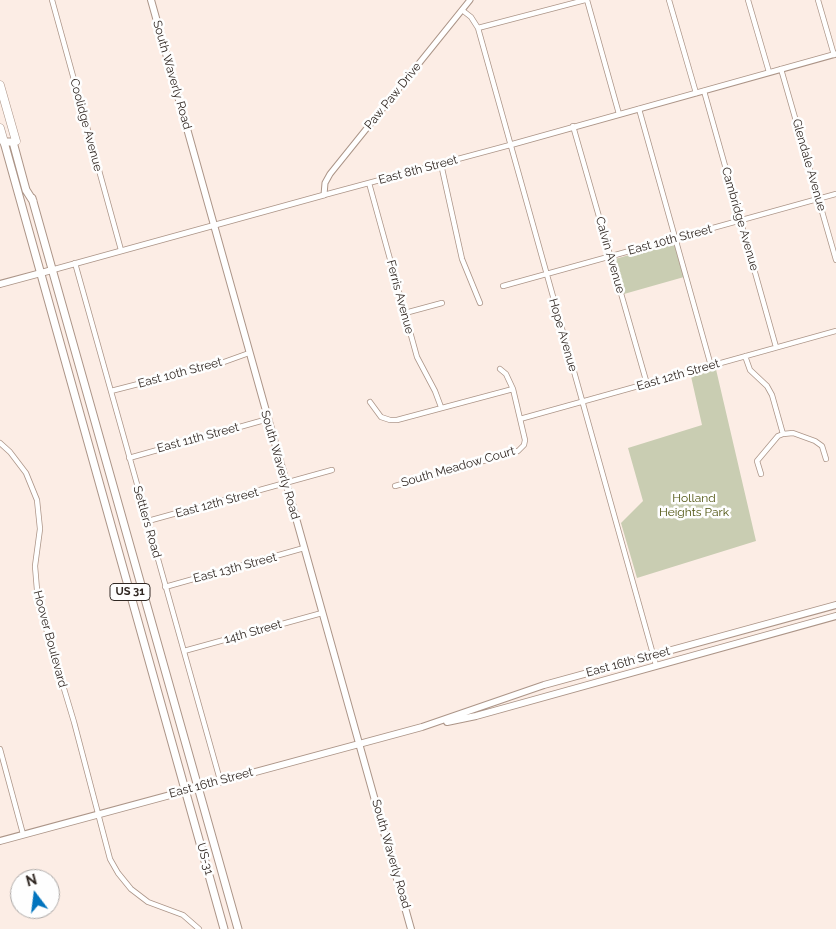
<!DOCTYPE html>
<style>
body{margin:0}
#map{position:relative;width:836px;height:929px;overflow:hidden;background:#fcede5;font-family:Raleway,sans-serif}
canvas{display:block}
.north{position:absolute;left:10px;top:869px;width:50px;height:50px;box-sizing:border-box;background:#fefefe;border:1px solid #aca8a6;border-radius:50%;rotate:345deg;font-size:14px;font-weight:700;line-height:20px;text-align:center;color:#302722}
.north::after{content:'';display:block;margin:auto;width:18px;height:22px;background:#0274be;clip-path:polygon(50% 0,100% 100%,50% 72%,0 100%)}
</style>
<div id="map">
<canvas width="836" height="929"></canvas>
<div class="north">N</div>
</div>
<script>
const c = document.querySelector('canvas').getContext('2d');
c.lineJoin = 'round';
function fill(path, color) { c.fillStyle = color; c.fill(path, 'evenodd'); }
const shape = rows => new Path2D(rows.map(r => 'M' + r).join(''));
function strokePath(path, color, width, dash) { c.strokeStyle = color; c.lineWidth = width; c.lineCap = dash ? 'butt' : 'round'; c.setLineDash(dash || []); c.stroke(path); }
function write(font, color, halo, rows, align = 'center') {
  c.font = font + ' Raleway,sans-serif'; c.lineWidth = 5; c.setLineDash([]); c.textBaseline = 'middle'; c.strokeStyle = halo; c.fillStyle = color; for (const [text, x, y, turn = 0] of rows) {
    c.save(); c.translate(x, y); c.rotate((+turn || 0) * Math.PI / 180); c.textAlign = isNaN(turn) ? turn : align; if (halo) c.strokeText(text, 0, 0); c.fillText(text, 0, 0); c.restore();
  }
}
fill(shape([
 [672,243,675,245,684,277,624,294,615,259],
 [715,365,756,541,637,578,621,523,643,501,628,448,702,425,690,372]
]), '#c9cdb2');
const minor = shape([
 [52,0,121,250],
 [587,0,619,114],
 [669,0,696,93],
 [748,0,769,72],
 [818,0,834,55],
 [462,10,471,17,478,28,656,665],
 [478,28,585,0],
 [781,69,836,260],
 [704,91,776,347],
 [639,109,711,366],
 [573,126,647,384],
 [441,164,462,259,480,303],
 [369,183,417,357,435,391,441,407],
 [324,195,510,145],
 [75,263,220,780],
 [503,286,836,194],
 [405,313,442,303],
 [745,356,750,370,767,386,772,395,783,434],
 [111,391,224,362,249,353],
 [370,402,381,417,390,420,397,420,513,389],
 [520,419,836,331],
 [0,443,10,452,26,473,37,500,40,529,35,566,38,602,74,722,110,859,118,873,131,889,148,902,183,915,199,929],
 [129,458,268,419],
 [761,474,757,461,778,436,783,434,793,433,815,441,822,446,826,459],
 [395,486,518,451,524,445,525,440,513,389,506,374,500,369],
 [148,521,332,470],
 [165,587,304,548],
 [184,651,322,613],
 [0,749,23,834]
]);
const tertiary = shape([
 [510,145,836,54],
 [52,270,324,195,325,183,330,174,470,0]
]);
const secondary = shape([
 [151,0,411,929],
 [0,284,52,270],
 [447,722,476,716,836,616],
 [0,841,422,727,544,685,836,605]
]);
const trunk = shape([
 [32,198,238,929],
 [33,201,26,190,13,142,4,142,224,929]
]);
const motorway = shape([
 [0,85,16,141],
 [0,128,4,142]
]);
strokePath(minor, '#ac9588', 6);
strokePath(tertiary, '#ac9588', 7);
strokePath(secondary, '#ac9588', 8);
strokePath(trunk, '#ac9588', 9);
strokePath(motorway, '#ac9588', 9);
strokePath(minor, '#fff', 4.5);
strokePath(tertiary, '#fff', 5);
strokePath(secondary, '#fff', 6);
strokePath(trunk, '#fff', 7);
strokePath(motorway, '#fff', 8);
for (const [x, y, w] of [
 [130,592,40]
]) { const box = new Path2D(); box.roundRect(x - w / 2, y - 8.5, w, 17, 4); c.fillStyle = '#fefefe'; c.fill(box); strokePath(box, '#302722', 1); }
write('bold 11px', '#302722', null, [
 ["US 31",130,592]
]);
write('12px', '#302722', '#fefefe', [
 ["South Waverly Road",172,75,74],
 ["Paw Paw Drive",393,96,-51],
 ["Coolidge Avenue",86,125,75],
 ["Glendale Avenue",809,165,74],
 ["East 8th Street",418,170,-15],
 ["Cambridge Avenue",740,219,74],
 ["East 10th Street",670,240,-15],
 ["Calvin Avenue",610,255,74],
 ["Ferris Avenue",400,297,75],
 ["Hope Avenue",563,335,74],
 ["East 10th Street",180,373,-15],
 ["East 12th Street",678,375,-16],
 ["East 11th Street",198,438,-15],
 ["South Waverly Road",280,465,74],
 ["South Meadow Court",458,467,-16],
 ["East 12th Street",217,503,-15],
 ["Settlers Road",147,522,74],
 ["East 13th Street",235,568,-15],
 ["14th Street",253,632,-16],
 ["Hoover Boulevard",50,639,75],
 ["East 16th Street",628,662,-15],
 ["East 16th Street",211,783,-15],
 ["South Waverly Road",391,854,74],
 ["US-31",205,859,74]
]);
write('12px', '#4f5410', '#fefefe', [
 ["Holland",694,498],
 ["Heights Park",694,512]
]);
</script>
